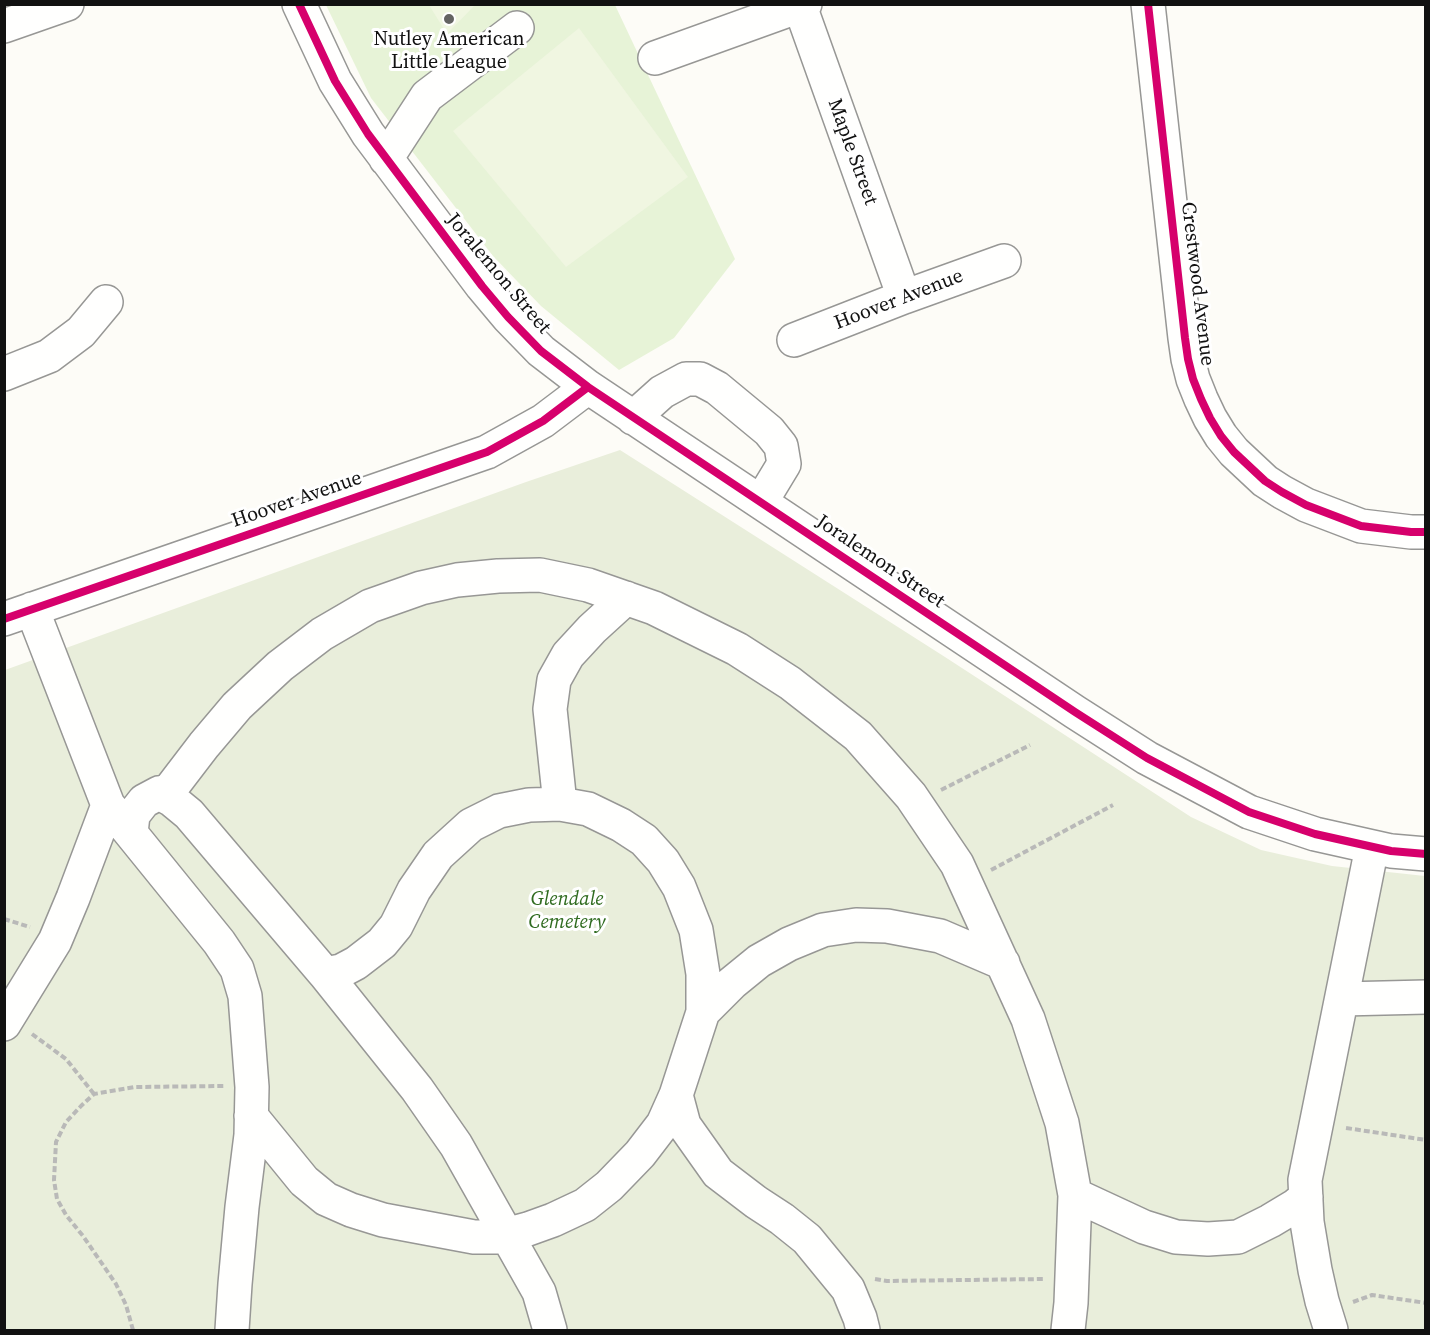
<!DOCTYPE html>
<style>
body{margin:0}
#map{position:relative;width:1430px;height:1335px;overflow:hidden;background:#fdfcf7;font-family:"Source Serif 4",serif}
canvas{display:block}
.frame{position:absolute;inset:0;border:6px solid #111;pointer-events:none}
</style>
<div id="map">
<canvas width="1430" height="1335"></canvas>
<div class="frame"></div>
</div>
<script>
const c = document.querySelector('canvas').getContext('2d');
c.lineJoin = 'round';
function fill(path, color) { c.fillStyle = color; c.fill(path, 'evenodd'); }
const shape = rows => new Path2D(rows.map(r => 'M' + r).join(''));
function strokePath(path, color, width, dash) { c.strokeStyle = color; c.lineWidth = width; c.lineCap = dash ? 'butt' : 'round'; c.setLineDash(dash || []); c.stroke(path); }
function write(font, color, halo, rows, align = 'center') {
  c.font = font + ' "Source Serif 4",serif'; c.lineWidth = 6; c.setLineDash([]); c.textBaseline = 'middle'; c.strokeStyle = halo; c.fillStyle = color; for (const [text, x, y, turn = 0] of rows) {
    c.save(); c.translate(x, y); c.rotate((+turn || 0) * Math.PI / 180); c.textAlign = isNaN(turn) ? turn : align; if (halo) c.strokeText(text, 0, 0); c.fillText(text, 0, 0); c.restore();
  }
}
fill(shape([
 [326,5,615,5,735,259,674,338,619,370,541,306,493,256,371,98]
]), '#e7f3d7');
fill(shape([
 [620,450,945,657,1191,817,1261,850,1332,866,1425,876,1425,1330,5,1330,5,670,526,482]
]), '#e9eedb');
fill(shape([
 [429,5,475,5,447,34],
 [579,28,688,177,566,267,453,131]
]), '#f0f6e1');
const minor = shape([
 [299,4,335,81,368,134,482,286,508,317,541,351,588,387,1075,712,1147,758,1249,812,1315,834,1391,851,1426,854],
 [1148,4,1185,338,1188,359,1193,379,1201,399,1210,418,1221,436,1234,452,1265,481,1282,492,1306,505,1361,526,1411,532,1426,532],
 [800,6,904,297],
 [4,26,67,4],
 [655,58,805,4],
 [386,159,427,96,517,28],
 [794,340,904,297,1004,261],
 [4,374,49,356,81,332,106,302],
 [633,418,662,392,686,379,700,379,717,388,769,431,781,446,784,464,761,502],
 [4,619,487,452,543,421,588,387],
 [165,796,204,745,237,706,280,666,322,634,370,606,421,588,457,580,498,576,540,575,588,585,654,608,737,649,790,683,858,736,911,796,957,864,1028,1019,1062,1123,1075,1195,1071,1303,1068,1330],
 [560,804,550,709,554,680,568,655,592,629,626,598],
 [108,805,219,942,237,969,245,996,252,1087,251,1135,242,1207,235,1284,232,1330],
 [131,833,133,815,144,801,159,793,172,800,189,814,325,974,417,1089,456,1145,539,1292,550,1330],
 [1342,999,1426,997],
 [703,1012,732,983,759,961,789,944,823,930,856,925,887,926,940,936,1003,963],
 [4,1024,55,941,73,898,108,805,32,609],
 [676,1095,684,1125,718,1173,756,1202,782,1219,807,1239,848,1289,860,1318,863,1330],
 [251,1116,304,1181,326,1199,351,1210,383,1220,474,1237,498,1237,528,1229,553,1220,585,1205,609,1186,640,1154,663,1124,676,1095,703,1012,703,974,696,930,679,887,663,861,644,840,621,825,588,809,560,804,529,805,499,811,471,825,438,855,414,890,396,926,382,943,356,963,341,971,325,974],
 [1075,1195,1144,1227,1176,1237,1208,1239,1238,1237,1270,1221,1295,1206,1306,1197],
 [1331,1330,1322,1301,1315,1270,1307,1222,1305,1180,1372,847]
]);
strokePath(minor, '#979795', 36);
strokePath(shape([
 [941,790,1030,745],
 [991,870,1113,805],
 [4,919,30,927],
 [32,1034,66,1059,94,1094],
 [1346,1128,1426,1140],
 [875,1279,887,1281,1044,1279],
 [1353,1302,1372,1295,1426,1303],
 [133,1330,126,1305,116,1284,83,1236,66,1215,57,1199,54,1180,56,1142,66,1122,81,1106,94,1094,135,1087,224,1086]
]), '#b9b9b8', 4, [6, 3]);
strokePath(minor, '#fffffe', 33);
strokePath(shape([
 [299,4,335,81,368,134,482,286,508,317,541,351,588,387,1075,712,1147,758,1249,812,1315,834,1391,851,1426,854],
 [1148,4,1185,338,1188,359,1193,379,1201,399,1210,418,1221,436,1234,452,1265,481,1282,492,1306,505,1361,526,1411,532,1426,532],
 [4,619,487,452,543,421,588,387]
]), '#d6006c', 8);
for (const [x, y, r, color] of [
 [449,19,6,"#646362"]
]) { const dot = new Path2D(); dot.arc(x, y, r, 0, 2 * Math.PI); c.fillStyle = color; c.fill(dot); strokePath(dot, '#fff', 2); }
write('20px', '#111', '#fff', [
 ["Nutley American",449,40],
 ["Little League",449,63]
]);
write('20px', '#111', '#fff', [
 ["Maple Street",852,152,70],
 ["Joralemon Street",498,274,50],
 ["Crestwood Avenue",1197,284,83],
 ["Hoover Avenue",899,300,-21],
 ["Hoover Avenue",297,500,-19],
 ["Joralemon Street",880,562,34]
]);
write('italic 20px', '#2f6b1f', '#fff', [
 ["Glendale",567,900],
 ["Cemetery",567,923]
]);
</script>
